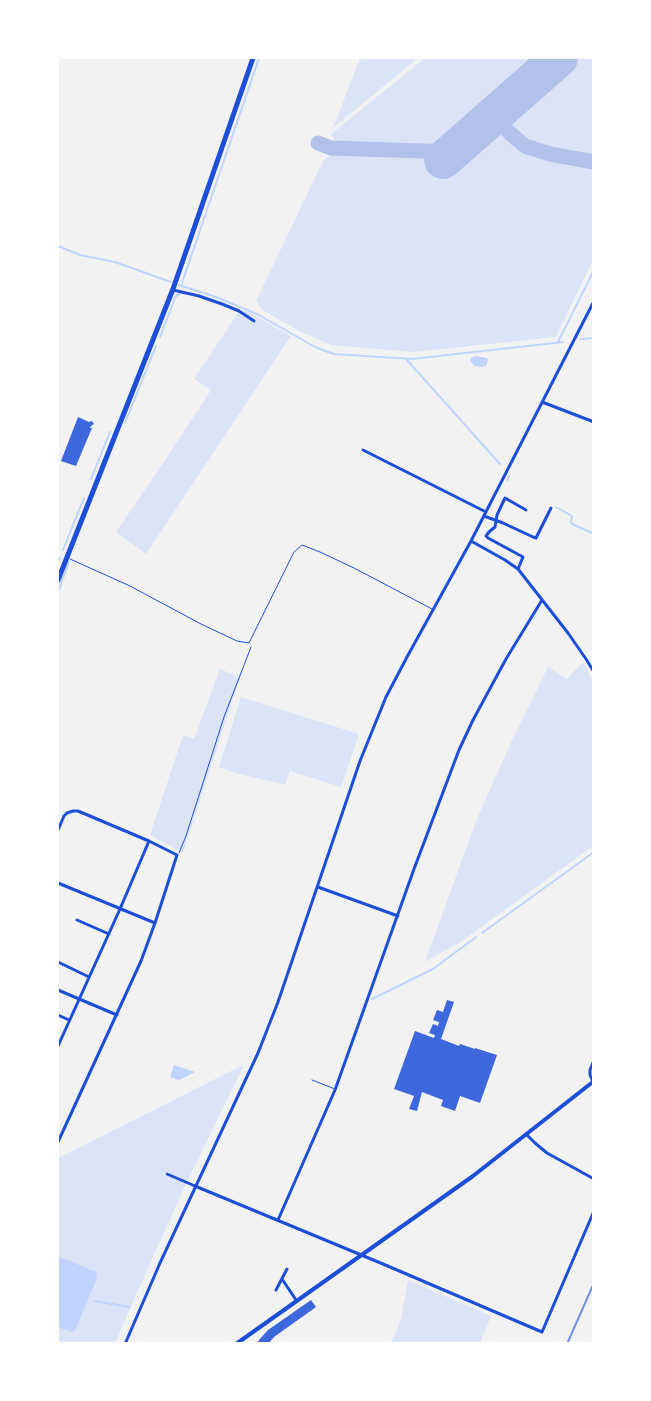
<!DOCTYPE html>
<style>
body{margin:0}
#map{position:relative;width:651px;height:1401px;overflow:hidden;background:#f2f2f2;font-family:Cabin,sans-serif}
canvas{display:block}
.frame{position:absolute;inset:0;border:59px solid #fff;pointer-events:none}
</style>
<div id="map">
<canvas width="651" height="1401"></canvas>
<div class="frame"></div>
</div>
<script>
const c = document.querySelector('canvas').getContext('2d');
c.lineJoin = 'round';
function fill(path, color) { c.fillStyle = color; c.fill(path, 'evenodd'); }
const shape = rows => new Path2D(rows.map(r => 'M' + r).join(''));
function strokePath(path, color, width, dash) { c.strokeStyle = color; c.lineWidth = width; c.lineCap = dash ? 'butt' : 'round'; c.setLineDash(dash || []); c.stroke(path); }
fill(shape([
 [360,58,367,60,368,58,418,58,333,128],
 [425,58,542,58,439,147,336,144,331,134],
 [570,58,593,58,593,159,537,148,519,137,507,126,504,120,506,112],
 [494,123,514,144,533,156,542,159,593,168,593,260,556,337,414,352,331,345,299,331,261,309,256,301,323,161,332,154,431,157,446,173],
 [247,311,291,336,146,554,116,532,163,463,211,390,194,379,238,313],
 [583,662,593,681,593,846,462,941,425,962,476,821,513,738,548,667,567,679],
 [220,669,241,678,234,695,183,853,150,835,183,735,194,739],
 [241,697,359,734,341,787,290,771,285,785,236,773,219,767],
 [241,1066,243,1067,187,1182,152,1259,115,1343,58,1344,58,1158],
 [408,1280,491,1316,480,1343,391,1343,401,1320]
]), '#dbe4f7');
fill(shape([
 [475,356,487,358,488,360,486,366,482,367,474,366,470,360,471,358],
 [174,1065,195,1072,179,1080,170,1077],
 [58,1256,96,1272,97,1278,75,1331,71,1332,58,1327]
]), '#bfd3fe');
strokePath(shape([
 [58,246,80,255,115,262,171,282],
 [179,285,216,297,257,314,317,348,334,354,412,359,563,342],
 [181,286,259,58],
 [160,337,175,298,177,295,180,294],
 [581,339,594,338],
 [558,342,594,270],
 [407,360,500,464],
 [125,423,156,346],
 [91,479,110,432],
 [507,480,509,476],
 [556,507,572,516,571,523,572,524,594,534],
 [63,550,84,498],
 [58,563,60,558],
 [58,592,69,562],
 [482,933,594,852],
 [372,999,433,969,476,937],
 [95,1301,129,1307]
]), '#bfd3fe', 2);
strokePath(shape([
 [496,113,497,120,511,134,525,146,550,154,594,162],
 [318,143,331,148,452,152]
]), '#b2c1ea', 15);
strokePath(shape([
 [443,160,559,58]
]), '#b2c1ea', 38);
fill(shape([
 [78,417,89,422,92,421,94,424,91,426,90,428,92,428,76,466,61,461],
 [447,1000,454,1002,441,1039,459,1046,460,1044,475,1049,475,1048,497,1055,480,1103,460,1096,455,1111,441,1106,443,1100,422,1092,417,1111,409,1109,414,1096,394,1089,415,1031,434,1038,435,1035,429,1033,433,1024,438,1026,439,1022,433,1020,437,1010,443,1012],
 [311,1300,316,1307,274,1337,268,1344,257,1344,259,1340,268,1330]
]), '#3d67dc');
strokePath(shape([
 [179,853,186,836,224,717,251,647]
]), '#1d4ed8', 1);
strokePath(shape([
 [70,559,130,586,201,624,237,641,249,643,294,552,302,545,320,552,354,568,432,609],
 [312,1080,335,1089]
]), '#1d4ed8', 1);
strokePath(shape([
 [167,1174,195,1186]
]), '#1d4ed8', 2.5);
strokePath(shape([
 [173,290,199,296,222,304,239,311,254,321],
 [542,402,594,422],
 [363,450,486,512],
 [484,516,503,523,533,537,536,538,551,508],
 [471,541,505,560,518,569,568,633,586,659,594,672],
 [518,569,523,557,488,538,486,536,489,532,495,527,497,515,505,498,526,510],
 [58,830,64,816,67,813,73,811,78,811,149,841,177,855,155,923,141,961,58,1142],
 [58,883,155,923],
 [318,887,398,916],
 [77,920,109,934],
 [58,962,89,977],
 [58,990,117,1015],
 [58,1015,69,1020],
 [58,1046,120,909,149,841],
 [593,1082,590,1075,590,1070,594,1060],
 [526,1134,535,1143,547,1153,594,1179],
 [195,1186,383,1264,542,1332,594,1211],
 [278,1220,335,1090,414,869,459,750,473,720,506,659,542,600],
 [282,1279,296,1300],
 [276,1290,287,1269],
 [125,1344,160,1263,258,1053,278,1002,360,761,386,697,407,657,471,541,594,301]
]), '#1d4ed8', 3);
strokePath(shape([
 [236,1344,473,1176,594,1081]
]), '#1d4ed8', 4);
strokePath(shape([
 [58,580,173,289,253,58]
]), '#1d4ed8', 5);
strokePath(shape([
 [567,1344,594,1283]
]), '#7290e2', 2);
</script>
